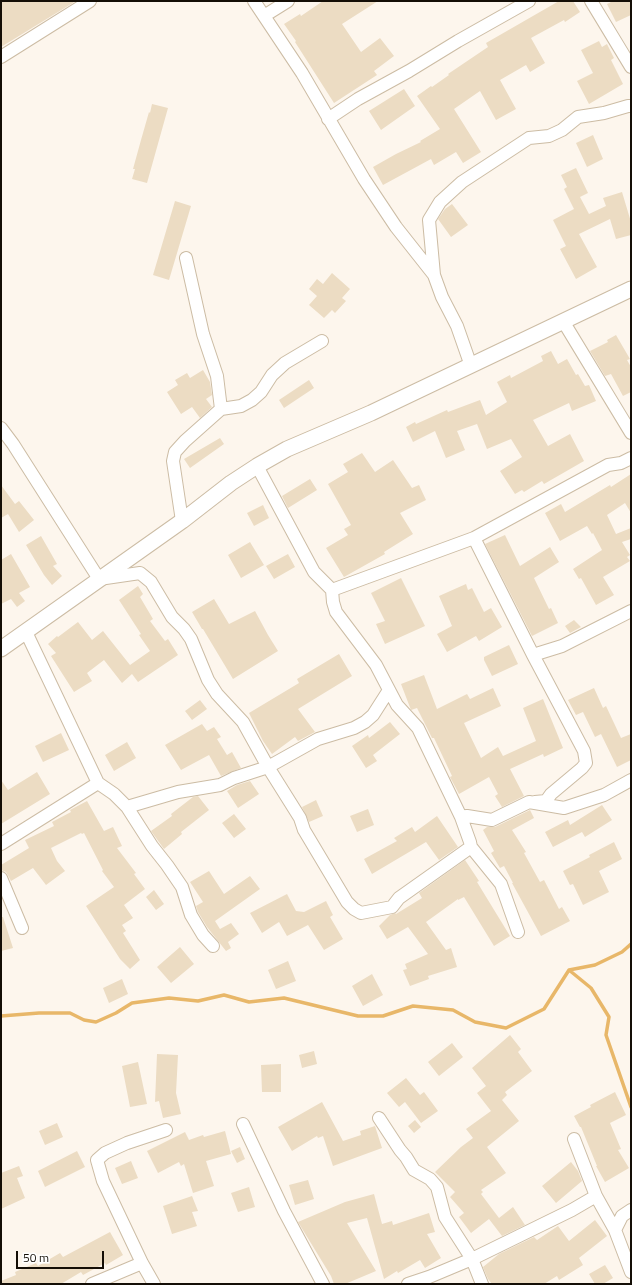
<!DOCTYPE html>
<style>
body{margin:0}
#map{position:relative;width:632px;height:1285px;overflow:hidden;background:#fdf6ed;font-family:"Titillium Web",sans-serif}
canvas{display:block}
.frame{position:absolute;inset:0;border:2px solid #140e06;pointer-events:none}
.scale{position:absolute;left:16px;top:1251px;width:88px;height:18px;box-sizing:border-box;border:2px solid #140e06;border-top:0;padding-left:5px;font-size:12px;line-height:14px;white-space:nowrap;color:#140e06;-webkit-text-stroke:3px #fff;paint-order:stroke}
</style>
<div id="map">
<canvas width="632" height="1285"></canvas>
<div class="frame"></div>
<div class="scale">50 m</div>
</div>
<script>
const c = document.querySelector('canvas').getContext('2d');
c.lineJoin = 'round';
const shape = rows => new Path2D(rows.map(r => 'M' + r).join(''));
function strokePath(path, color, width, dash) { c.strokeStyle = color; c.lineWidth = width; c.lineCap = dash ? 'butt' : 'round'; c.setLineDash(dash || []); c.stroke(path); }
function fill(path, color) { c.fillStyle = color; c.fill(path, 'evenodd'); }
strokePath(shape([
 [569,970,591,988,609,1017,606,1035,631,1107],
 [1,1016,39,1013,70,1013,84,1020,96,1022,116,1013,132,1003,169,998,198,1001,224,995,249,1002,284,998,358,1016,383,1016,413,1006,453,1010,475,1022,506,1028,544,1009,569,970,595,965,622,952,631,944]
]), '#e8b769', 3.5);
fill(shape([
 [1,1,76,1,1,47],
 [323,1,378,1,342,24,361,52,380,38,394,56,374,71,377,75,334,103,295,42,296,41,284,24,300,14,301,16],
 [559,1,573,1,580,12,565,22,564,20,531,38,545,63,530,72,526,65,500,80,516,109,496,120,480,91,454,109,481,152,463,163,456,152,434,165,431,159,383,185,373,167,396,154,421,142,420,141,440,129,417,96,431,86,432,87,449,75,448,74,488,47,486,43],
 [613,1,631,1,631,15,616,22,607,4],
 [599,41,602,47,607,44,614,58,611,60,623,84,589,104,577,81,593,73,581,50],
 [404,89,415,106,381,130,369,111],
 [152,104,168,108,147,183,132,179,135,169,133,169,141,140,149,112,150,113],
 [593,135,603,159,587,167,576,143],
 [576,168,588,193,580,197,589,214,606,206,603,198,622,192,631,222,631,235,616,239,610,219,579,234,597,267,576,279,560,249,566,246,553,220,574,209,564,189,567,187,561,175],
 [175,201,191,206,169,280,153,275],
 [452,204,468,225,451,237,438,219,445,209],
 [332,273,350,289,342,298,346,301,335,313,332,310,324,318,309,305,317,296,309,289,317,279,323,284],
 [616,335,630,359,627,360,631,367,631,392,623,396,611,374,605,376,590,351,608,342,607,340],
 [551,351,558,364,567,359,576,375,578,374,585,386,589,385,596,401,572,411,569,403,533,420,548,446,570,434,584,461,544,484,542,481,524,492,522,490,515,494,500,471,522,457,511,439,487,449,477,424,457,431,465,450,446,458,435,431,413,442,406,427,415,422,416,424,447,410,448,412,480,400,486,415,507,402,497,382,510,375,511,378,543,361,541,356],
 [203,370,210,382,212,395,206,399,212,407,200,418,192,407,181,414,167,392,178,385,175,380,187,373,190,378],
 [309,380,314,388,284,408,279,400],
 [220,438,224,444,190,468,184,459],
 [362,453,375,472,393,460,412,488,419,485,426,500,400,513,413,534,384,552,385,554,344,577,326,548,348,535,344,529,351,525,328,484,348,472,343,464],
 [631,474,631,513,625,503,607,515,616,534,631,528,631,539,622,542,630,555,627,557,630,561,603,577,614,595,596,605,581,578,579,579,573,569,602,550,593,533,592,534,587,526,560,541,545,513,561,504,565,512,610,485,611,487],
 [310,479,317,490,288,508,282,496],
 [1,485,15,504,19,501,34,520,19,532,8,514,1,518],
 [263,505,269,518,254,526,247,513],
 [505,535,520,566,550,547,559,562,534,578,549,609,551,608,558,623,532,636,485,544],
 [41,536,57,564,53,566,62,576,52,585,44,575,26,545],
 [250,542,264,565,241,578,228,555],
 [11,554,30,587,19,593,25,601,17,607,11,599,1,604,1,560],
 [288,554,295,567,274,579,266,566],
 [401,578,425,626,385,644,376,624,385,621,371,593],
 [466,584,468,590,472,588,484,612,491,608,502,627,479,641,476,636,447,652,437,634,452,626,439,596],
 [138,586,143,594,140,597,153,619,150,621,165,641,168,639,178,655,138,682,132,674,122,683,104,660,87,673,92,681,74,692,51,656,56,653,48,644,57,636,58,637,78,622,92,640,103,631,130,665,150,651,139,635,141,634,119,600],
 [214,599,229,624,255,611,268,635,278,651,233,679,203,629,202,629,192,612],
 [574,620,581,627,570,633,565,626],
 [509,645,518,664,492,676,484,660,484,657],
 [339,654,352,676,298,709,315,732,298,741,295,737,272,754,263,741,249,713,299,683,297,679],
 [424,675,437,709,467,694,470,699,493,688,501,706,464,723,481,758,498,747,503,756,536,741,523,708,543,699,563,748,544,757,543,754,510,769,524,796,502,807,495,796,498,794,489,777,459,794,450,777,452,776,434,738,432,738,417,708,411,710,401,684],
 [594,688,603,708,606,706,621,738,631,734,631,760,617,767,601,734,595,737,583,712,576,715,568,700],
 [200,700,207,709,192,720,185,711],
 [390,722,400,734,373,755,377,761,366,768,352,746,368,735,369,738],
 [202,724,207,731,214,727,221,737,217,739,227,755,232,752,241,768,221,776,209,755,181,770,165,745],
 [61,733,69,750,43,762,35,746],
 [127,742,136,758,114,771,105,755],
 [37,772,50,794,1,824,1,780,8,790],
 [250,781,259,794,238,808,227,791,237,785],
 [198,796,209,810,181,832,182,834,164,849,151,831,172,816,171,814,193,797],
 [316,800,323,816,309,822,302,807],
 [87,801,104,831,113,827,122,846,117,848,136,873,134,874,145,889,124,905,133,918,122,925,126,931,123,933,140,960,130,969,120,959,86,906,114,887,102,871,103,870,84,833,82,834,81,833,51,848,57,861,65,871,46,885,33,868,11,881,6,872,1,870,1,865,29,848,25,840,54,826,52,822,71,812,70,810],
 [602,805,612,820,585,837,582,832,553,847,545,832,568,820,570,825],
 [368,809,374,825,357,832,350,816],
 [530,810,534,818,512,830,526,852,524,853,540,882,544,880,559,909,562,907,570,921,541,936,512,883,513,883,504,866,500,868,491,853,494,851,483,830,487,827,495,827],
 [234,814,246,829,234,838,222,823],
 [437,816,458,847,439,860,426,842,372,874,364,859,397,841,394,838,412,827,415,832],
 [614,842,622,859,599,871,609,892,583,905,573,884,570,885,563,871,590,857,589,855],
 [465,860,479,881,477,882,510,936,494,946,464,897,458,900,458,899,426,922,446,950,451,948,457,967,428,976,429,979,410,986,403,970,407,969,405,964,428,954,408,927,387,939,379,926,390,915,395,913,396,914,422,898,419,893],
 [209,871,224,894,250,876,260,889,215,921,220,929,231,923,239,934,228,942,231,948,226,951,207,927,198,912,196,906,203,902,190,882],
 [154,890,164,904,156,910,146,897],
 [287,894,296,911,304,912,326,901,333,915,330,917,343,939,324,950,308,925,287,936,279,922,262,933,250,913],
 [1,917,3,917,13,948,1,951],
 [180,947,194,964,171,983,157,967],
 [288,961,296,981,276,989,268,970],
 [372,974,383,995,363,1006,352,986],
 [122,979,128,994,109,1003,103,988],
 [510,1035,521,1049,518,1052,532,1071,505,1092,507,1095,502,1100,519,1121,487,1147,506,1173,481,1190,483,1192,481,1194,499,1218,513,1207,525,1225,502,1236,489,1219,471,1233,459,1217,464,1213,450,1197,455,1192,435,1172,461,1147,473,1138,466,1129,491,1111,477,1093,486,1086,472,1068],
 [452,1043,463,1057,439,1076,428,1062],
 [314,1051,317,1064,302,1068,299,1055],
 [157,1054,178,1055,176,1093,181,1114,163,1118,159,1101,155,1102],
 [138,1062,147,1104,130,1107,122,1066],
 [281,1064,281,1092,262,1092,261,1065],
 [406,1078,420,1095,424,1092,438,1111,421,1123,405,1102,399,1107,387,1093],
 [615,1092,626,1115,610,1123,621,1149,618,1150,629,1168,605,1182,596,1166,597,1166,581,1127,580,1127,574,1116,591,1107,590,1105],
 [322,1102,343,1141,361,1135,360,1131,375,1126,382,1148,333,1166,323,1136,318,1138,317,1136,292,1151,278,1127],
 [415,1120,421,1127,414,1133,408,1126],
 [57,1123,63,1137,45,1145,39,1131],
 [225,1131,231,1154,206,1161,214,1186,193,1193,184,1164,181,1166,179,1162,158,1173,147,1151,185,1132,189,1140,203,1135,204,1137],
 [240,1147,245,1159,237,1163,231,1151],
 [77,1151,85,1167,45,1187,38,1171],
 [131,1161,138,1178,122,1184,115,1168],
 [571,1162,578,1171,582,1181,556,1203,542,1186],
 [19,1166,23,1176,17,1178,25,1198,1,1209,1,1173],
 [308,1180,314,1199,295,1205,289,1185],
 [249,1187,255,1207,238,1212,231,1193],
 [374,1194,382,1224,392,1221,393,1225,429,1213,435,1232,427,1234,441,1258,425,1268,420,1260,398,1273,397,1271,384,1279,367,1218,347,1223,376,1271,345,1284,334,1284,331,1276,298,1222,345,1202],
 [192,1196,198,1211,192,1212,197,1226,172,1234,163,1206],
 [595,1220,607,1236,579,1258,583,1265,559,1280,557,1276,544,1284,492,1284,488,1279,483,1267,499,1254,534,1237,537,1240,558,1226,569,1241],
 [110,1232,123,1255,106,1265,105,1263,83,1275,81,1272,61,1284,1,1284,1,1281,16,1275,15,1272,36,1263,38,1266,60,1253,63,1257],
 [605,1265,613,1278,603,1284,595,1284,589,1274]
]), '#ecdcc3');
const minor = shape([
 [254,1,302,73,364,179,396,227,434,275,442,297,457,326,471,366],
 [591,1,631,67],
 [264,16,288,1],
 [1,57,90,1],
 [328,119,358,99,409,71,458,41,529,1],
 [186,258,203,334,217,376,221,409],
 [434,275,429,220,440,202,462,182,529,138,549,136,562,130,578,117,604,113,628,106,631,106],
 [563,321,631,433],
 [1,428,13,444,99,579,140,573,151,582,172,617,184,629,191,639,208,680,217,694,243,722,268,767,300,818,304,830,347,902,354,909,361,913,392,907,399,898,471,847,470,842,461,817],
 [257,466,314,572,332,590,333,602,336,612,376,665,397,705,418,728,461,817,467,816,492,820,529,802,564,808,604,795,631,780],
 [182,521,173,461,175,452,185,441,221,409,241,406,252,400,261,392,272,375,285,363,322,341],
 [474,538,533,655,584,751,586,763,582,768,551,794,546,801,535,802],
 [332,590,474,538,608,465,621,463,631,458],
 [26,632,98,783,114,794,127,807,152,846,167,865,182,887,191,915,203,935,213,946],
 [533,655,562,646,631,611],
 [127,807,178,792,220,785,234,778,268,767,318,739,354,728,365,722,373,715,389,690],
 [1,844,98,783],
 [471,847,501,884,518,932],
 [1,878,22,928],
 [379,1118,400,1150,406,1157,414,1170,430,1179,437,1187,445,1217,472,1259,482,1284],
 [243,1124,284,1211,323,1284],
 [574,1139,596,1196,615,1230,631,1272],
 [615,1230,622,1216,631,1210],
 [92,1284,142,1263],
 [154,1284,142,1263,103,1181,97,1160,105,1153,127,1143,166,1130],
 [408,1284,429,1277,472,1259,572,1210,596,1196]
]);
const major = shape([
 [1,649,182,521,231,483,257,466,287,449,371,413,631,289]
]);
strokePath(minor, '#ccbca4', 14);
strokePath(major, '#ccbca4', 17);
strokePath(minor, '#fff', 12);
strokePath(major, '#fff', 15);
</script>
